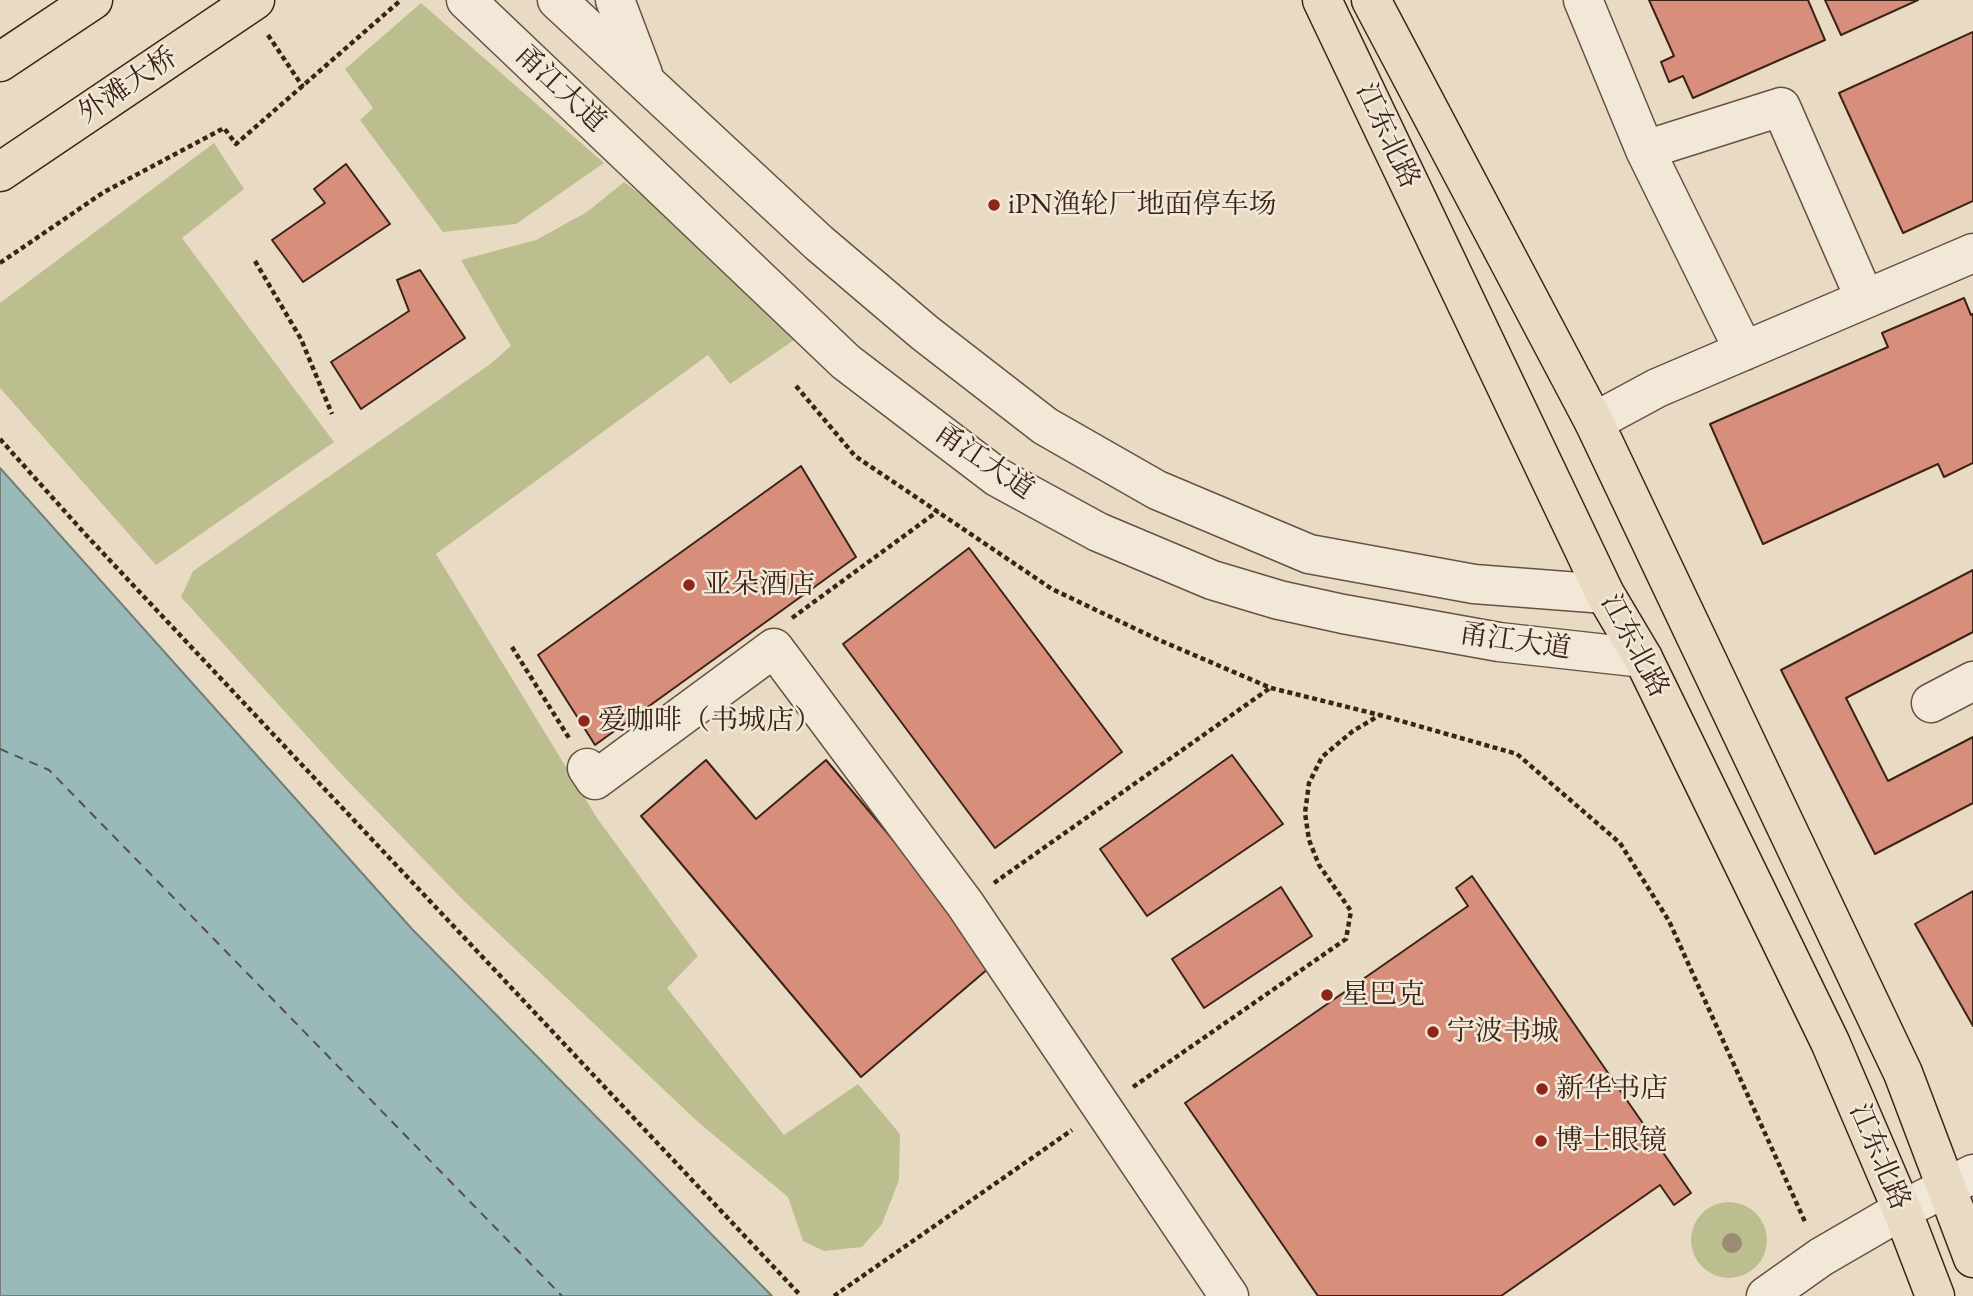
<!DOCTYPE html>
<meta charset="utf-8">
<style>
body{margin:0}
canvas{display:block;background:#e9dbc3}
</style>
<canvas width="1973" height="1296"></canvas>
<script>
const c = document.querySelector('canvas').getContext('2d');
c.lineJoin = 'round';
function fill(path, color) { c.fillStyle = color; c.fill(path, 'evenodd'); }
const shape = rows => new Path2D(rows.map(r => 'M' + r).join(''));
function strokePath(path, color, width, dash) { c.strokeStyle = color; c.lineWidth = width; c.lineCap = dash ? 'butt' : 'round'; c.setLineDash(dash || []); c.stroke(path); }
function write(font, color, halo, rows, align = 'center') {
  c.font = font + ' "EB Garamond","Noto Serif SC",serif'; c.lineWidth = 5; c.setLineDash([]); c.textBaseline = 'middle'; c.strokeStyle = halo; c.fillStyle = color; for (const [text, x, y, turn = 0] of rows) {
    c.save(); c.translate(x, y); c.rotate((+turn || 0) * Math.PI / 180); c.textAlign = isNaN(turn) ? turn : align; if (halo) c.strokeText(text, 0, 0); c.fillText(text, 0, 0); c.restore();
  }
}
fill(shape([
 [421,3,604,163,516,224,443,232,360,120,373,108,345,69],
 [214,143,244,189,182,238,334,442,156,565,0,388,0,303],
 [624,182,768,290,797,338,730,384,708,355,436,554,597,818,698,956,667,988,784,1135,858,1084,900,1134,899,1180,882,1224,862,1247,824,1251,803,1241,788,1197,698,1122,462,899,343,776,181,597,193,571,489,365,511,346,461,260,536,240,587,212],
 '1691 1240a38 38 0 1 1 76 0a38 38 0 1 1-76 0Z'
]), '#bdbe8f');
const water = shape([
 [0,468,412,929,772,1296,0,1296,0,468]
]);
fill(water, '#99bab9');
strokePath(water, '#747e79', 2);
strokePath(shape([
 [0,749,49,770,562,1296]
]), '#585048', 2, [9, 7]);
const building = shape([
 [1649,0,1808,0,1825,40,1693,98,1683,76,1669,82,1661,62,1674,56,1649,0],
 [1825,0,1918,0,1841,35,1825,0],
 [1973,32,1973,201,1903,233,1839,93,1973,32],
 [346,164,390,224,303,282,272,240,325,203,314,189,346,164],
 [420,270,465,338,361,409,331,362,409,311,397,280,420,270],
 [1964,298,1971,315,1973,314,1973,463,1944,477,1938,464,1763,544,1710,424,1888,347,1882,333,1964,298],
 [801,466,856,557,595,745,538,655,801,466],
 [969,548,1122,752,995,848,843,644,969,548],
 [1973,570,1973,632,1846,698,1888,781,1973,737,1973,803,1875,854,1781,670,1973,570],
 [1232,755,1283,824,1147,916,1100,849,1232,755],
 [706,760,756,819,826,760,996,962,861,1077,641,816,706,760],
 [1472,876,1691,1193,1674,1205,1660,1185,1501,1296,1318,1296,1185,1103,1468,906,1456,888,1472,876],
 [1281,887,1312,936,1204,1008,1172,959,1281,887],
 [1973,891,1973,1026,1915,924,1973,891]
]);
fill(building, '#d78f7c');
strokePath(building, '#3c2318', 2);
const minor = shape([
 [466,0,846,362,997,477,1098,532,1212,580,1279,600,1343,614,1499,642,1643,658],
 [557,0,819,243,925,333,1045,426,1157,490,1309,554,1474,584,1605,594],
 [615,0,643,74],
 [1583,0,1645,150,1744,351],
 [1645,150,1781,107,1865,299],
 [1594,422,1657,388,1973,253],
 [1931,703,1973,681],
 [587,768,595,780,774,648,965,904,1229,1296],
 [1766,1296,1821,1257,1902,1210,1973,1174]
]);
const major = shape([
 [1322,0,1605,594,1643,658,1830,1042,1902,1210,1935,1296],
 [1371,0,1594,422,1903,1073,1973,1258],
 [0,62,93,0],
 [0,172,255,0]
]);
strokePath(minor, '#675143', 41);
strokePath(major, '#3c2318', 41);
strokePath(shape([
 [268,35,303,87],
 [255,261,301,339,332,414],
 [0,263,104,192,224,128,236,144,401,0],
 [796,386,855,456,1052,589,1159,640,1271,688,1380,715,1517,754,1620,843,1669,921,1806,1224],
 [0,439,86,535,801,1296],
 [792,618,938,511],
 [512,647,569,738],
 [994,883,1270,688],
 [1133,1087,1346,939,1351,911,1319,865,1309,840,1305,813,1309,783,1322,757,1353,731,1380,715],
 [834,1296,1072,1130]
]), '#3c2318', 4.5, [5, 3.5]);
strokePath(minor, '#f1e8d8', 38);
strokePath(major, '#e9dbc3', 38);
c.fillStyle = '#9b8b75';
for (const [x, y] of [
 [1732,1243]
]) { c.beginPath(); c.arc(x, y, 10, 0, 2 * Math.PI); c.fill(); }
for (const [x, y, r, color] of [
 [994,205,7,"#8f2418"],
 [689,585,7,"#8f2418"],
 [584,721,7,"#8f2418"],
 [1327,995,7,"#8f2418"],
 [1433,1032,7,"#8f2418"],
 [1542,1089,7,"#8f2418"],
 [1541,1141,7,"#8f2418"]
]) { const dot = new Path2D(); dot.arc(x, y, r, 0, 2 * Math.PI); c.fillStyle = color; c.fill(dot); strokePath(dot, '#f1e8d8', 2.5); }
write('28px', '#3c2318', '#f1e8d8', [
 ["外滩大桥",128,86,-34],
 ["甬江大道",560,89,43],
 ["江东北路",1387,136,65],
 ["甬江大道",984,462,34],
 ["甬江大道",1515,642,8],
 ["江东北路",1634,646,62],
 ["江东北路",1879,1157,67]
]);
write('28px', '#3c2318', '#f1e8d8', [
 ["iPN渔轮厂地面停车场",1008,205],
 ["亚朵酒店",703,585],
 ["爱咖啡（书城店）",598,721],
 ["星巴克",1341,995],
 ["宁波书城",1447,1032],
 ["新华书店",1556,1089],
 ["博士眼镜",1555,1141]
], 'left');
</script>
